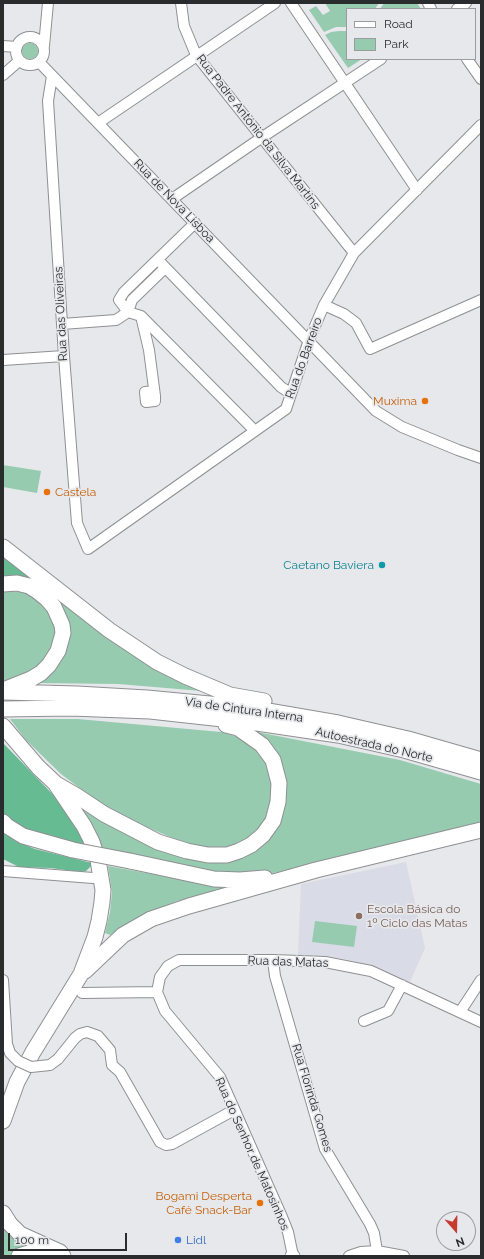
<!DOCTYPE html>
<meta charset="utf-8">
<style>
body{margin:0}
#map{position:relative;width:484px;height:1259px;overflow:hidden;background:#e7e8ec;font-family:Raleway,sans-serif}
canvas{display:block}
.frame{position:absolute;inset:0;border:4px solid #2a2b2c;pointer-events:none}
.legend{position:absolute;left:346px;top:8px;width:130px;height:52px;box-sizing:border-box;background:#e7e8ec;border:1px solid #9b9c9f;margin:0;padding:5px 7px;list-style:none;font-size:12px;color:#2a2b2c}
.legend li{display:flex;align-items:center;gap:8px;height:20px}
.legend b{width:20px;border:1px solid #9b9c9f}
.north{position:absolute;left:436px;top:1211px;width:40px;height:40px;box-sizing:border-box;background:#e7e8ec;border:1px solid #9b9c9f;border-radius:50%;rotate:160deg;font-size:11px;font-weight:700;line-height:16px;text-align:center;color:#2a2b2c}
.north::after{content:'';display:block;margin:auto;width:14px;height:18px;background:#c73a2e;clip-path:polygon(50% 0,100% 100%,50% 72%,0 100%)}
.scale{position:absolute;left:8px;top:1233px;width:119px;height:18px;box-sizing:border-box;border:2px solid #2a2b2c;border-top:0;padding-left:5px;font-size:12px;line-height:14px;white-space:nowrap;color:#2a2b2c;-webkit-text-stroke:3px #e7e8ec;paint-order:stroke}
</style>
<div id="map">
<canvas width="484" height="1259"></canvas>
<div class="frame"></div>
<ul class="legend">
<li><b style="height:5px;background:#fff"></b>Road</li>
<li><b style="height:11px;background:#96cbb0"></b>Park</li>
</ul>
<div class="north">N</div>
<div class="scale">100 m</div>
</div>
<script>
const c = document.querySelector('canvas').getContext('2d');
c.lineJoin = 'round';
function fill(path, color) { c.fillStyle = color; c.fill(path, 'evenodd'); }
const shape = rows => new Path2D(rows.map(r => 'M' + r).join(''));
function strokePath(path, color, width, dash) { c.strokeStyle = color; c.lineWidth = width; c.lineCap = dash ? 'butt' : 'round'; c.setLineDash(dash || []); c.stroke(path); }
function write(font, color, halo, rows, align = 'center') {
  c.font = font + ' Raleway,sans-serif'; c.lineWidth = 3.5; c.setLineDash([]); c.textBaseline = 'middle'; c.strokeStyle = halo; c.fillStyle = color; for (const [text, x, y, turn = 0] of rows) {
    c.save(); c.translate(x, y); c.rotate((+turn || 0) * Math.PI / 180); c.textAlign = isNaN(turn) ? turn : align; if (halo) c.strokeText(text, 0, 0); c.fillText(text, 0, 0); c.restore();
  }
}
fill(shape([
 [406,862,425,948,410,982,357,962,338,958,298,955,301,884]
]), '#d9dbe6');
fill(shape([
 [325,3,379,3,375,9,347,9,347,27,336,27,324,32,309,10,316,6,323,15,330,11],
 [384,3,417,3,421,9,380,9],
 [339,31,347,31,347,59,362,59,348,68,325,35,331,32],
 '22 51a8 8 0 1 1 16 0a8 8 0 1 1-16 0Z',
 [3,465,41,471,37,493,3,487],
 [6,591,21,592,30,594,47,609,54,621,56,633,54,646,39,667,22,676,3,681,3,592],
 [47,592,202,691,118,684,36,683,65,650],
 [10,719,78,719,221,732,241,738,255,746,269,764,274,795,265,821,258,830,241,842,223,848,203,849,170,837,128,819,93,798,61,774,26,740],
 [257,732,400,760,481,784,481,825,299,868,273,873,242,874,209,872,101,848,95,830,83,810,102,822,128,833,219,860,281,814],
 [108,866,201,883,237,886,177,901,152,911,135,919,110,935,105,933,110,912,112,892],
 [315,921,357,926,354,947,312,942],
 [3,1219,44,1250,23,1248,8,1256,3,1256]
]), '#96cbb0');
fill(shape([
 [3,552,44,586,3,578],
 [3,743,65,807,89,847,46,838,14,824,3,814],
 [3,832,15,841,35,849,92,863,91,866,86,871,80,872,51,868,19,867,3,859]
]), '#66bb92');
const minor = shape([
 [181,3,184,26,196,55,354,253],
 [291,3,417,190],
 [428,3,431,9],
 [457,9,466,3],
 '16 51a14 14 0 1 1 28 0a14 14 0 1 1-28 0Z',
 [3,46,17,47],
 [44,46,48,3],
 [467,59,481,79],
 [39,62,376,411,402,427,458,450,481,458],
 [3,75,19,61],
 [52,76,48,101,64,356,77,523,88,549,286,409,309,340,324,305,354,253,481,125],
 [98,123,275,3],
 [172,199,261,138,381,59],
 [158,260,281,387,290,393],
 [324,305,344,314,356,323,370,349,481,300],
 [128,312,141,316,255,431],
 [128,312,119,300,124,292,195,223],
 [128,312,132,300,165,268],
 [141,316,149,350,155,396,155,401,146,402,145,392,154,391],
 [62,324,116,320,128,312],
 [3,360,64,356],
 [3,871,93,878],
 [273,960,275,976,325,1149,370,1224,374,1233,377,1251],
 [3,980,7,1044],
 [82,993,157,992],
 [460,1012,481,980],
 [364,1021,388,1011,402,985],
 [58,1059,75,1038,80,1034,87,1032,98,1036,110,1050,112,1065,120,1072,160,1142,166,1145,172,1144,234,1110],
 [293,1256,288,1232,282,1217,220,1077,165,1011,157,992,160,977,168,966,179,960,273,960,325,962,371,971,481,1022],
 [349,1256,361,1252,377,1251,404,1256]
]);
const major = shape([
 [292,1256,293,1256]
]);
const highway = shape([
 [3,547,109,630,157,662,185,676,230,695,264,701],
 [3,584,17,583,29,586,37,591,47,599,54,607,62,625,63,633,58,651,49,665,41,673,31,679,6,689],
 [3,692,77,694,147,698,220,705,268,711,338,723,408,739,481,760],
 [3,709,71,708,150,711,250,722,338,735,404,750,481,772],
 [3,726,38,767,55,783,84,826,92,842,98,860,103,890,102,902,99,921,95,937,81,974,33,1052,17,1082,3,1121],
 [58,785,77,796,104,814,158,842,187,851,208,855,227,855,239,851,251,845,263,835,273,821,278,802,279,783,273,760,262,745,238,728,226,725],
 [3,822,7,826,23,836,73,850],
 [130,861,214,879,240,880,265,878],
 [85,971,123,935,151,919,189,906,316,870,481,830],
 [3,1213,10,1224,20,1234,60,1252,63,1256],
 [19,1256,29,1253,44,1256]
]);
strokePath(minor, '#8f9093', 12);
strokePath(major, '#8f9093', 15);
strokePath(highway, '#8f9093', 17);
strokePath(minor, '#fff', 10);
strokePath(major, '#fff', 13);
strokePath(highway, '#fff', 15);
const minorBridge = shape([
 [7,1044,10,1053,18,1061,31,1067,50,1065,58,1059]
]);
const highwayBridge = shape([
 [73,850,130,861]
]);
strokePath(minorBridge, '#8f9093', 12, []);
strokePath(highwayBridge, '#8f9093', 17, []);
strokePath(minorBridge, '#fff', 10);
strokePath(highwayBridge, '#fff', 15);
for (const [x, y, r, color] of [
 [425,401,4,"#e8710a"],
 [47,492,4,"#e8710a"],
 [382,565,4,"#0f9aa8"],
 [359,916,4,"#8d6e63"],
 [260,1203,4,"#e8710a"],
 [178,1240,4,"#3f7fe0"]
]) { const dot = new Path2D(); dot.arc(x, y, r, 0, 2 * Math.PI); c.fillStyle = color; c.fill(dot); strokePath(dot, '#e7e8ec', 1.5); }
write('12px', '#2a2b2c', '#e7e8ec', [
 ["Rua Padre António da Silva Martins",258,132,52],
 ["Rua de Nova Lisboa",174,201,46],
 ["Rua das Oliveiras",61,314,-93],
 ["Rua do Barreiro",304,358,-70],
 ["Via de Cintura Interna",244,710,8],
 ["Autoestrada do Norte",374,745,13],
 ["Rua das Matas",288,962,2],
 ["Rua Florinda Gomes",312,1098,73],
 ["Rua do Senhor de Matosinhos",252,1154,66]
]);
write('12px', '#c56008', '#e7e8ec', [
 ["Muxima",417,401],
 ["Castela",55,492,"left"],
 ["Bogami Desperta",252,1196],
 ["Café Snack-Bar",252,1210]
], 'right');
write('12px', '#0d838f', '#e7e8ec', [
 ["Caetano Baviera",374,565]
], 'right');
write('12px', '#785e54', '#e7e8ec', [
 ["Escola Básica do",367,909],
 ["1º Ciclo das Matas",367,923]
], 'left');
write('12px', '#366cbe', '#e7e8ec', [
 ["Lidl",186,1240]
], 'left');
</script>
